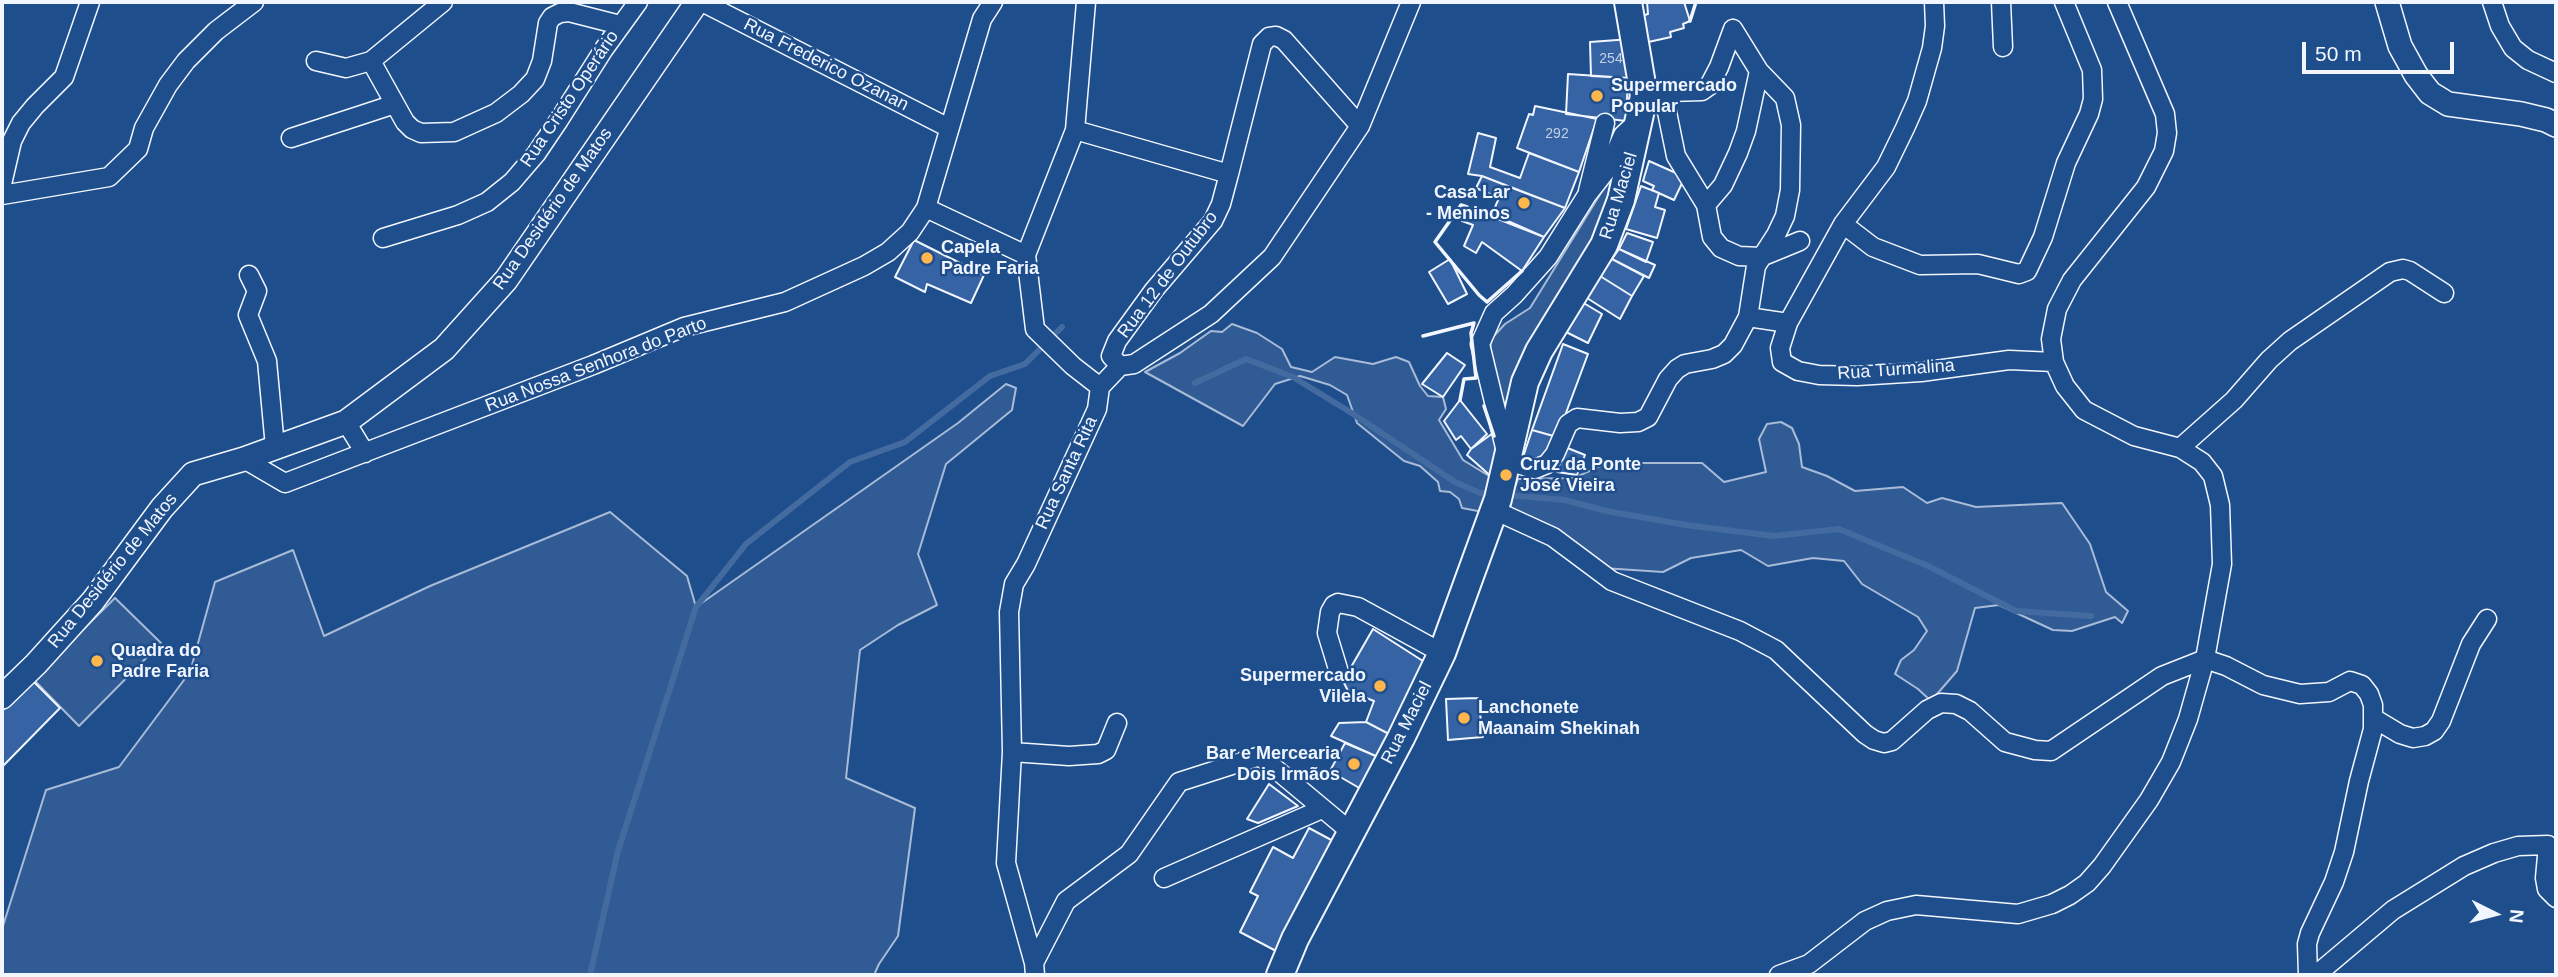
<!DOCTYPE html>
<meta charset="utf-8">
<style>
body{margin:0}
#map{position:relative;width:2558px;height:977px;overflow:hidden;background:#1f4e8c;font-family:Arial,sans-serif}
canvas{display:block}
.frame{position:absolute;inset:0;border:4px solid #f2f6ff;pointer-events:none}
.north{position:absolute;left:2460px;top:879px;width:70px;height:70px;-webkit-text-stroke:5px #1f4e8c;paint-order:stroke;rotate:96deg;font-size:19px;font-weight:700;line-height:28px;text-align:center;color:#f2f6ff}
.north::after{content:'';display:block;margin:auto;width:24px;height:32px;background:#f2f6ff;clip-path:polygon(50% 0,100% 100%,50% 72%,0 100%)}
.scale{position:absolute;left:2302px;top:42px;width:152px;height:32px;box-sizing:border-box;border:4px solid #f2f6ff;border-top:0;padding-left:9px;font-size:21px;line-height:24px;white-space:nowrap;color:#f2f6ff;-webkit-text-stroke:5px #1f4e8c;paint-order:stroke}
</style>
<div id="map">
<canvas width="2558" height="977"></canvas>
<div class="frame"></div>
<div class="north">N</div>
<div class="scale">50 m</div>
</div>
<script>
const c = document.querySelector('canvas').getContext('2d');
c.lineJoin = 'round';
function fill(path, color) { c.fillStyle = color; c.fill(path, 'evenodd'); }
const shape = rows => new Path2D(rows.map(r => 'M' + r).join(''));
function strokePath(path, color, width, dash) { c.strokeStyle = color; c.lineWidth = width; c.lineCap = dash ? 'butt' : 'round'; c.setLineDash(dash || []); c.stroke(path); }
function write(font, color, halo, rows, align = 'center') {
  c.font = font + ' Arial,sans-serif'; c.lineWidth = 5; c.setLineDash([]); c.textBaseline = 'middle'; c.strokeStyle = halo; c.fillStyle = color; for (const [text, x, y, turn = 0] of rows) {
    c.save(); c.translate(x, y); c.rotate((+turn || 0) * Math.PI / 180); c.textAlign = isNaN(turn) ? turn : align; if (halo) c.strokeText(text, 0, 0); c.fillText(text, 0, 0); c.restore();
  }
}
const built = shape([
 [1617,167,1603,219,1505,447,1486,368,1492,338,1505,324,1530,308,1617,167],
 [1232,324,1257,333,1282,349,1291,367,1312,372,1335,357,1373,364,1396,357,1409,362,1420,386,1428,396,1443,397,1446,409,1439,420,1463,460,1494,479,1483,512,1462,508,1459,499,1450,492,1440,491,1438,482,1420,466,1404,461,1357,423,1347,395,1330,385,1300,376,1275,384,1243,426,1145,372,1180,353,1211,331,1222,332,1232,324],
 [1006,384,1016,388,1012,410,946,464,918,554,937,605,898,625,860,650,846,778,915,808,898,936,879,964,874,975,2,975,2,929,46,790,119,767,190,672,215,582,293,550,324,636,430,586,610,512,687,576,696,607,958,423,1006,384],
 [1781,422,1792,428,1799,444,1802,467,1827,476,1855,491,1903,487,1927,503,1942,498,1976,507,2062,503,2090,544,2106,592,2128,611,2122,623,2115,617,2072,631,2053,630,1999,605,1975,608,1957,671,1931,701,1918,689,1895,674,1901,660,1914,650,1927,631,1918,617,1862,584,1844,561,1813,558,1768,566,1741,550,1691,558,1663,572,1603,568,1543,523,1507,506,1518,479,1574,478,1607,463,1702,463,1724,482,1766,472,1759,439,1767,424,1781,422],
 [115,598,161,643,79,726,33,679,115,598]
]);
fill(built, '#305b95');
strokePath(built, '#a8bbd7', 2);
strokePath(shape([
 [1195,383,1246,359,1293,377,1350,412,1455,482,1480,493,1492,494],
 [1506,495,1565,500,1606,511,1686,525,1774,536,1839,529,1928,566,2016,611,2091,616],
 [590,975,618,851,696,607,746,544,850,462,905,442,990,376,1025,364,1062,327]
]), '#446ba0', 6);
const building = shape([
 [1647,2,1684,2,1690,21,1683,24,1684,28,1670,32,1671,37,1644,43,1638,17,1648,14,1647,2],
 [1631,39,1628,78,1591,76,1590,42,1631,39],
 [1568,74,1628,78,1626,121,1566,114,1568,74],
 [1535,106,1597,119,1579,172,1517,148,1529,114,1533,115,1535,106],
 [1478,133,1496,138,1490,167,1520,178,1529,153,1579,172,1565,208,1482,176,1468,174,1478,133],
 [1649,161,1685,177,1674,200,1652,190,1654,186,1643,181,1649,161],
 [1482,176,1515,189,1565,208,1544,237,1492,214,1499,198,1476,188,1482,176],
 [1641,186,1659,193,1655,207,1665,210,1657,238,1626,229,1641,186],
 [1467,207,1544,237,1522,271,1482,242,1476,253,1464,246,1473,225,1462,221,1467,207],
 [1627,233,1653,242,1646,262,1619,249,1627,233],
 [914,240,984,275,971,303,927,284,925,292,895,277,914,240],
 [1619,249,1655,265,1649,278,1612,259,1619,249],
 [1450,259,1467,294,1448,304,1429,272,1450,259],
 [1612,259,1644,276,1632,296,1600,276,1612,259],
 [1600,276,1632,296,1620,319,1587,298,1600,276],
 [1582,302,1602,314,1588,343,1566,332,1582,302],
 [1563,344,1588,354,1557,437,1532,430,1563,344],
 [1447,353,1465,365,1443,397,1422,384,1447,353],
 [1460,400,1487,434,1471,449,1461,436,1456,440,1444,421,1460,400],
 [1532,430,1557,437,1543,462,1523,457,1532,430],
 [1493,433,1498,450,1494,479,1467,455,1471,449,1493,433],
 [1565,447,1585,455,1577,475,1557,472,1565,447],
 [1373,629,1426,663,1389,734,1366,722,1374,701,1348,691,1343,681,1373,629],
 [32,680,60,708,2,767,2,711,32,680],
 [1478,698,1483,737,1448,740,1446,699,1478,698],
 [1366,722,1389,734,1378,757,1331,736,1339,723,1366,722],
 [1345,743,1378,757,1361,789,1330,771,1345,743],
 [1269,784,1298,806,1258,823,1247,819,1269,784],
 [1309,828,1335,842,1278,952,1240,932,1258,896,1250,892,1273,847,1293,858,1309,828]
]);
fill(building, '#3563a3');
strokePath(building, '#f2f6ff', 2);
const minor = shape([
 [702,2,949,128],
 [1086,2,1075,130,1026,255,1035,329,1073,366,1100,387],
 [2001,2,2003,47],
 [2492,2,2500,26,2513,48,2528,60,2556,73],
 [1733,29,1759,71,1785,98,1791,125,1790,190,1785,216,1776,235,1756,266,1748,317],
 [316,61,346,68,371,61,443,2],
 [371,61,405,122,412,129,421,133,454,132,496,113,521,94,535,79,542,61,548,23,552,17,560,13,569,12,620,25],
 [1644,96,1661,100,1667,112,1676,156,1706,205,1712,237,1721,248,1739,256,1761,257,1800,241],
 [1661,100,1669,92,1702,91,1709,86,1719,67,1733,29],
 [1637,122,1623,135,1609,167,1587,195,1548,257,1514,295,1494,313,1480,344,1508,460,1521,465,1535,469,1547,464,1555,454,1568,424,1577,418,1620,423,1638,422,1648,417,1668,379,1677,369,1685,364,1712,359,1724,354,1733,345,1748,317,1788,323,1843,224,1886,167,1905,128,1917,101,1932,48,1935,26,1934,2],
 [1075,130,1229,174,1221,204,1213,221,1154,290,1117,341,1111,356,1120,366],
 [291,138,395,104],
 [1229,174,1262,44,1269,37,1276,36,1284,40,1360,126],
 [2,184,12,141,21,123,35,106,64,77,90,2],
 [1588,191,1605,123],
 [2,195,109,177,138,149,144,128,168,85,186,61,216,31,254,2],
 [1706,205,1723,185,1738,153,1746,131,1759,71],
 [926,208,1026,255],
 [1843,224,1873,247,1920,265,1978,264,2019,274,2027,271,2043,237,2066,163,2089,114,2093,99,2092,70,2064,2],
 [383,238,458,215,487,202,512,182,536,154,559,120,604,49,638,2],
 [249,275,257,291,248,315,267,361,275,447],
 [1788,323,1780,348,1782,362,1798,371,1819,375,1857,376,1921,372,2009,360,2054,362],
 [346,422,365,453],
 [2180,448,2234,400,2269,360,2290,341,2390,272,2403,269,2410,271,2444,293],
 [244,459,285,483,593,365,684,327,785,302,864,266,888,252,910,232,926,208,982,19,993,2],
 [1494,510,1553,537,1612,581,1740,631,1776,650,1865,734,1874,740,1884,743,1892,741,1927,710,1941,703,1956,704,1970,711,2005,742,2035,750,2051,751,2162,676,2205,659,2226,666,2263,685,2300,694,2329,692,2350,681,2362,685,2369,694,2373,705,2373,729,2359,781,2344,852,2334,882,2310,933,2307,944,2308,975],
 [1338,669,1327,633,1330,612,1334,605,1338,603,1358,607,1442,653],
 [2375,719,2400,734,2413,738,2425,736,2434,731,2441,721,2471,644,2487,619],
 [1012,752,1069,756,1098,754,1106,750,1117,723],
 [1164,878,1322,809],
 [1034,963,1066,901,1129,854,1179,782,1260,756,1351,832],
 [1035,975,1034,963,1006,863,1012,752,1009,612,1014,584,1026,564,1097,409,1100,387,1120,366,1134,364,1211,314,1272,257,1360,126,1411,2],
 [1779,975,1809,964,1865,921,1887,911,1916,905,2018,914,2052,904,2070,895,2087,883,2102,866,2149,800,2171,762,2188,719,2205,659,2222,564,2220,505,2213,476,2202,462,2180,448,2134,436,2084,410,2065,386,2054,362,2051,339,2057,309,2072,280,2146,187,2164,151,2167,133,2165,114,2117,2],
 [2316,975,2393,910,2464,866,2494,853,2518,846,2548,845,2545,878,2547,889,2556,898]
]);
const tertiary = shape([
 [2387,2,2400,46,2416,75,2430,93,2448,104,2521,114,2546,120,2556,125],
 [2,697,36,664,93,601,162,508,193,474,244,459,346,422,444,349,506,280,697,2]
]);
const secondary = shape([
 [1280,975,1295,939,1401,738,1442,653,1498,499,1525,382,1539,351,1604,245,1621,200,1644,96,1628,2]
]);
strokePath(minor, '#f2f6ff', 21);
strokePath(tertiary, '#f2f6ff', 26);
strokePath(secondary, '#f2f6ff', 30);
strokePath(minor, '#1f4e8c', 18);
strokePath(tertiary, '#1f4e8c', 23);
strokePath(secondary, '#1f4e8c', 26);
strokePath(shape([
 [1690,21,1696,2],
 [1467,207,1461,205,1435,242,1479,295,1487,302,1522,271],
 [1423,336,1474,323,1471,333,1476,378,1464,379,1460,400],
 [1484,406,1494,436]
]), '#f2f6ff', 3.5);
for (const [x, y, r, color] of [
 [1597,96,7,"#ffb74d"],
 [1524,203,7,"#ffb74d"],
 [927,258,7,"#ffb74d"],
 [1506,475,7,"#ffb74d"],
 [97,661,7,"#ffb74d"],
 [1380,686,7,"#ffb74d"],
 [1464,718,7,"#ffb74d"],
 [1354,764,7,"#ffb74d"]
]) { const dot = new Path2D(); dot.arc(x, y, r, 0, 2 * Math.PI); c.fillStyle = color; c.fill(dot); strokePath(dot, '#1f4e8c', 2.5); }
write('14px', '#c3d1e8', null, [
 ["254",1611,59],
 ["292",1557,134]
]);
write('18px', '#f2f6ff', '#1f4e8c', [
 ["Rua Frederico Ozanan",826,65,27],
 ["Rua Cristo Operário",570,99,-56],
 ["Rua Maciel",1619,196,-73],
 ["Rua Desidério de Matos",553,209,-55],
 ["Rua 12 de Outubro",1168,275,-53],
 ["Rua Nossa Senhora do Parto",596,365,-21],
 ["Rua Turmalina",1896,370,-4],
 ["Rua Santa Rita",1067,473,-65],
 ["Rua Desidério de Matos",113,571,-51],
 ["Rua Maciel",1407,723,-63]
]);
write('bold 18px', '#f2f6ff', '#1f4e8c', [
 ["Supermercado",1611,86],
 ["Popular",1611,107],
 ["Casa Lar",1510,193,"right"],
 ["- Meninos",1510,214,"right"],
 ["Capela",941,248],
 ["Padre Faria",941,269],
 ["Cruz da Ponte",1520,465],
 ["José Vieira",1520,486],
 ["Quadra do",111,651],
 ["Padre Faria",111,672],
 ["Supermercado",1366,676,"right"],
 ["Vilela",1366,697,"right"],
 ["Lanchonete",1478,708],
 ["Maanaim Shekinah",1478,729],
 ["Bar e Mercearia",1340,754,"right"],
 ["Dois Irmãos",1340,775,"right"]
], 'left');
</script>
